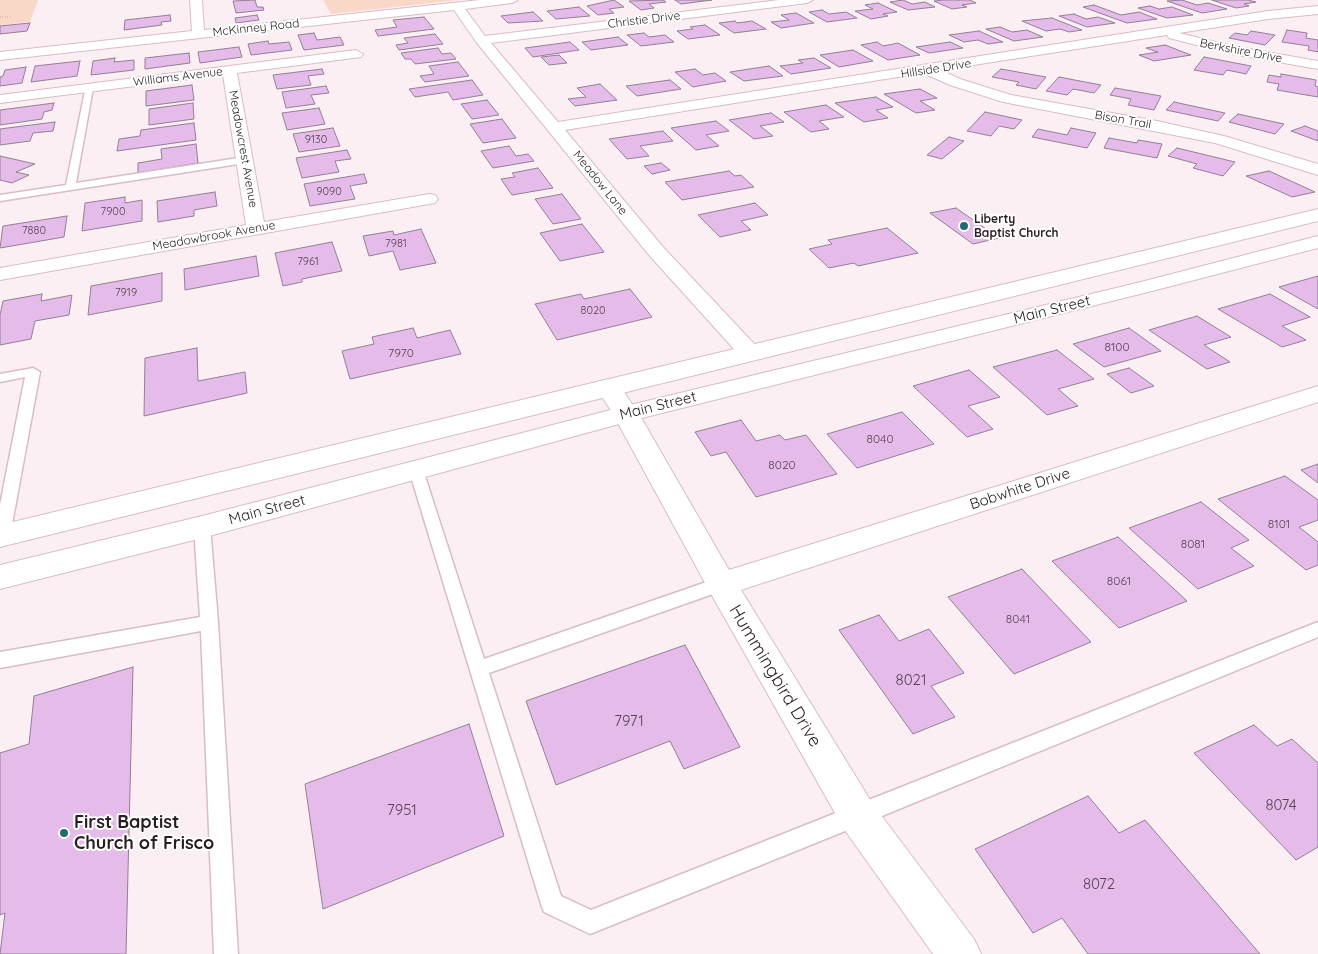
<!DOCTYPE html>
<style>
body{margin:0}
canvas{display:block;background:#fbeff4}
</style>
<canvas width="1318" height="954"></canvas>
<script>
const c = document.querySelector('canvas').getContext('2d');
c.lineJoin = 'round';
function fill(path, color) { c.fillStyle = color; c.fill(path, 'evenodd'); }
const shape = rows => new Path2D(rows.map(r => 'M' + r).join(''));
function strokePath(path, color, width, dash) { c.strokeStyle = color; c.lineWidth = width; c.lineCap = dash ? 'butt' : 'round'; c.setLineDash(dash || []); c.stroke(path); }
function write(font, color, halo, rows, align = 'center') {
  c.font = font + ' Quicksand,sans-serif'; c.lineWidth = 4; c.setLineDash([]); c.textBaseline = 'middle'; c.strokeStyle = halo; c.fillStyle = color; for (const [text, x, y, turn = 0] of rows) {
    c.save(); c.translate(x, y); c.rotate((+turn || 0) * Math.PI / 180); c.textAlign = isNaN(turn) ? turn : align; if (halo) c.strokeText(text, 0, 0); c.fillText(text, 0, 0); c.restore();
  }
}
fill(shape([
 [0,0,38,0,30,22,0,25],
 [323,0,459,0,331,14]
]), '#f9d8c7');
const building = shape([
 [255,0,257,7,263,7,264,10,236,13,233,1,255,0],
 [614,0,624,7,609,9,614,13,598,15,587,6,614,0],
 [663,0,666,2,649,4,654,8,641,10,629,1,663,0],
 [675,0,712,0,681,4,675,0],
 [903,0,912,4,925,2,935,7,908,10,890,2,903,0],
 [943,0,970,0,976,3,962,5,967,7,952,9,934,1,943,0],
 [1182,0,1197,5,1208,3,1227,9,1202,13,1167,1,1182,0],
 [1212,0,1248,0,1256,2,1244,4,1249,6,1236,8,1212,0],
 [878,3,897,12,883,14,888,16,871,19,855,11,873,9,865,5,878,3],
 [1094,5,1121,15,1139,12,1157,19,1127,23,1083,7,1094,5],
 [1150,6,1159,9,1172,7,1193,15,1167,18,1138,8,1150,6],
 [579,7,590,16,556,19,547,11,579,7],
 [822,10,829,14,846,12,857,18,827,22,809,12,822,10],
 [533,12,543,21,508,23,501,16,533,12],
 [796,13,814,23,781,28,771,22,789,20,781,15,796,13],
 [1074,14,1086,19,1098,17,1115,23,1087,27,1059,16,1074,14],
 [170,15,171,21,161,22,162,25,124,30,125,20,170,15],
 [257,15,259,20,236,23,235,18,257,15],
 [424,17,434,29,378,36,375,30,397,27,393,20,424,17],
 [1052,18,1082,30,1069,32,1060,29,1046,31,1022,21,1052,18],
 [735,21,737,23,752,21,766,29,734,33,719,23,735,21],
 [30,23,27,31,0,34,0,26,30,23],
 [705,25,720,35,688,39,677,31,693,29,690,27,705,25],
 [1000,27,1012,32,1027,30,1043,37,1014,41,986,29,1000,27],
 [1287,30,1307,33,1306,38,1318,40,1318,52,1308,50,1309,46,1282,42,1287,30],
 [979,31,1003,42,988,44,978,40,964,42,949,35,979,31],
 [1251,31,1275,35,1265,45,1229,38,1235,33,1247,35,1251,31],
 [314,33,317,40,340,37,344,45,304,50,298,35,314,33],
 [644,33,649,37,665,35,674,42,641,46,627,35,644,33],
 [435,34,443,44,399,50,396,45,408,43,404,38,435,34],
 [618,37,628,45,591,50,582,42,618,37],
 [268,41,269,44,289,42,292,50,251,55,248,44,268,41],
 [570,42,579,50,533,57,525,48,570,42],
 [877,42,883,46,898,43,920,55,888,60,861,45,877,42],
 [950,42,963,48,929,53,916,47,950,42],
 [1165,45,1191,55,1154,61,1139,55,1158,52,1146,48,1165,45],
 [239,47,242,57,200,63,198,52,239,47],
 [438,48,442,54,451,53,456,59,415,64,411,59,405,59,401,53,438,48],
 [853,50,873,61,839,67,820,55,853,50],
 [189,53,190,63,145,69,145,58,189,53],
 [559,55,567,63,549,65,541,57,559,55],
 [1204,57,1251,66,1246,74,1227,70,1223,75,1194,70,1204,57],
 [115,58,114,62,134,60,134,70,91,75,93,61,115,58],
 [814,58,831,68,791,74,780,66,803,63,798,60,814,58],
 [80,61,77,76,31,82,35,66,80,61],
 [458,62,469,76,425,82,420,76,434,74,429,66,458,62],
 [769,66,783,76,744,81,730,72,769,66],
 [26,67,22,83,0,86,0,77,3,76,5,70,26,67],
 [322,69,324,74,308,76,311,85,277,89,273,75,322,69],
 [695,69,703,75,715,73,726,81,693,87,675,72,695,69],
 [1001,69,1046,77,1036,89,1016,85,1019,82,992,77,1001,69],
 [1281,74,1316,80,1315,86,1318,87,1318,97,1277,90,1279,84,1267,82,1269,75,1281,77,1281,74],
 [1059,77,1101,85,1094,93,1073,89,1067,95,1046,91,1059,77],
 [472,80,483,95,453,100,448,92,415,97,409,89,472,80],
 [670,80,681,89,637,96,626,86,670,80],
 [600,84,617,100,575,106,568,99,586,97,577,88,600,84],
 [192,85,194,100,146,106,146,91,192,85],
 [326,86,329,93,311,95,315,104,286,108,282,92,326,86],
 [1115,88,1161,96,1154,110,1128,105,1131,99,1110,95,1115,88],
 [920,89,937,98,920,101,935,110,916,113,884,94,920,89],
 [876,97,893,107,876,110,888,118,864,122,835,103,876,97],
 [487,100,499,115,472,119,461,104,487,100],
 [1174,102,1225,113,1218,121,1166,110,1174,102],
 [54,103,52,110,44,112,42,119,0,125,0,110,54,103],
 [193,103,194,119,149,125,149,109,193,103],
 [826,105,844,117,819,121,829,129,811,132,784,112,826,105],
 [319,108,325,124,287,130,282,113,319,108],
 [985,112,1022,120,1014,129,999,126,991,136,967,131,985,112],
 [771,113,784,122,760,126,773,136,754,139,729,120,771,113],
 [1238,114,1284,124,1275,134,1229,122,1238,114],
 [502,119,516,138,483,143,470,124,502,119],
 [716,121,729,131,706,135,719,146,696,150,671,128,716,121],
 [55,122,53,131,33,133,30,141,0,145,0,129,55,122],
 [194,123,196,140,117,151,119,139,140,136,141,130,194,123],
 [1305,126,1318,131,1318,141,1291,131,1305,126],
 [333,128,340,146,299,152,293,134,333,128],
 [1071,128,1096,133,1087,148,1032,137,1038,129,1067,135,1071,128],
 [663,131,673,141,640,146,649,156,627,159,609,139,663,131],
 [949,137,964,141,942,159,927,155,949,137],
 [1109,138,1137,143,1138,140,1162,144,1157,158,1104,148,1109,138],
 [196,144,198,163,138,173,138,163,162,159,161,149,196,144],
 [509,146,516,156,528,154,534,161,493,168,481,151,509,146],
 [1177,148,1235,162,1223,176,1193,168,1197,164,1168,156,1177,148],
 [347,150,351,159,335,161,339,172,302,178,296,158,347,150],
 [0,156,35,164,16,172,29,175,12,183,0,180,0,156],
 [661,163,670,170,652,174,644,166,661,163],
 [538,168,553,188,512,195,501,179,515,177,512,173,538,168],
 [729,171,735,176,741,175,754,187,682,200,665,182,729,171],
 [1269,171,1315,192,1292,197,1246,176,1269,171],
 [364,174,367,183,350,186,355,199,310,206,304,184,364,174],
 [215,192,217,206,194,210,194,216,158,222,157,201,215,192],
 [562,194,581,219,553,224,535,199,562,194],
 [125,197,125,203,142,200,142,221,82,231,85,203,125,197],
 [755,203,768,215,741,221,751,230,720,237,698,215,755,203],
 [956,208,999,238,973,244,930,213,956,208],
 [67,216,64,237,0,248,3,226,67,216],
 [582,224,604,252,560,261,540,233,582,224],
 [887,228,918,253,858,266,854,263,829,268,809,249,832,244,828,240,887,228],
 [421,229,436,263,400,270,393,251,369,256,363,236,393,231,394,235,421,229],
 [332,242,342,271,302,279,302,282,283,286,275,253,332,242],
 [256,256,259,276,185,290,184,269,256,256],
 [162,273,162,301,88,315,91,286,162,273],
 [1318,276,1318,309,1279,287,1318,276],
 [630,289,652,317,557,340,535,304,581,294,584,299,630,289],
 [42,294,41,301,72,295,69,315,35,321,31,339,0,345,0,315,3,301,42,294],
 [1270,294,1310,317,1282,326,1306,340,1282,347,1218,309,1270,294],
 [1197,316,1231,337,1204,345,1230,362,1207,369,1149,330,1197,316],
 [413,328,417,338,450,330,461,354,350,379,342,351,374,344,372,337,413,328],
 [1129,328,1161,351,1104,367,1073,344,1129,328],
 [197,348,198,381,245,372,247,393,144,416,145,358,197,348],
 [1057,350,1094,379,1058,389,1078,406,1047,415,993,367,1057,350],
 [1129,368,1154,386,1131,393,1107,374,1129,368],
 [969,370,1000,397,968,406,993,429,967,437,913,386,969,370],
 [902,412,934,444,857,468,827,434,902,412],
 [741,420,756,441,780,435,785,440,806,435,837,474,756,497,726,452,711,456,695,432,741,420],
 [1318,464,1318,483,1301,470,1318,464],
 [1285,476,1318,500,1318,520,1299,527,1318,542,1318,565,1306,570,1218,499,1285,476],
 [1201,502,1249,540,1231,548,1254,566,1198,589,1129,528,1201,502],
 [1118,537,1187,601,1119,628,1052,561,1118,537],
 [1022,569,1091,642,1014,674,948,597,1022,569],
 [879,615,899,641,929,629,964,673,931,686,955,717,913,734,839,630,879,615],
 [685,645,740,747,684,769,670,741,556,785,526,701,685,645],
 [133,667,126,954,0,954,5,913,0,915,0,753,29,744,34,696,133,667],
 [469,724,504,836,323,909,305,784,469,724],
 [1254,725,1277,746,1292,739,1318,763,1318,847,1296,860,1194,753,1254,725],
 [1088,796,1119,833,1145,820,1260,954,1088,954,1062,918,1033,933,975,849,1088,796]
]);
fill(building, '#e5bbe9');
strokePath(building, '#928093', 1);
const service = shape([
 [86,86,93,88,76,183,245,157,250,160,245,163,0,201,0,195,66,185,86,86],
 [33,368,40,372,10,535,8,539,2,541,0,540,0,505,25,377,0,382,0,374,33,368],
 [416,465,421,466,423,470,484,659,721,577,727,579,729,584,727,589,489,673,561,896,591,910,1318,622,1318,637,865,823,590,934,544,912,541,904,409,470,411,466,416,465],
 [202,521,208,523,210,527,218,622,238,954,214,954,201,631,0,668,0,652,200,617,194,527,196,523,202,521]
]);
const minor = shape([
 [190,0,202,0,204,30,480,0,518,0,512,3,465,9,485,36,779,0,813,0,807,3,491,43,558,122,1268,11,1318,6,1318,14,1268,19,1179,33,1232,46,1318,61,1318,69,1232,54,1169,38,1167,35,941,70,960,79,1011,95,1157,121,1224,136,1318,164,1318,175,1215,143,1003,102,950,85,923,73,565,130,663,247,758,348,762,353,758,358,750,360,742,358,649,255,477,43,454,10,0,60,0,52,192,31,190,0],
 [356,50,363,54,361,57,237,73,264,222,429,194,435,195,438,199,435,203,0,280,0,268,246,225,223,75,0,103,0,95,356,50],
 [608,380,617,382,639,414,729,570,1318,386,1318,402,741,590,872,803,974,939,981,954,933,954,844,829,710,592,613,414,596,387,599,382,608,380]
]);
const secondary = shape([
 [1318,209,1318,221,0,547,0,525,1318,209],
 [1318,236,1318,248,1152,291,630,421,202,538,0,589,0,565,202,516,626,406,1141,282,1318,236]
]);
strokePath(service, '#d9bcc7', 3);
strokePath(minor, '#d9bcc7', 2);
strokePath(secondary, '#d9bcc7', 2);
strokePath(shape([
 [0,17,11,17]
]), '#897d82', 1, [0.5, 2]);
fill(service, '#fff');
fill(minor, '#fff');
fill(secondary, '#fff');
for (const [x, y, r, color] of [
 [964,226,5,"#216b76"],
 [64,833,5,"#216b76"]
]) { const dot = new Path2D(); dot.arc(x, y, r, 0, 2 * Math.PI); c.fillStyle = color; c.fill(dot); strokePath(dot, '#fff', 2); }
write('11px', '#574454', null, [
 ["9130",316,140],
 ["9090",329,192],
 ["7900",113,212],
 ["7880",34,231],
 ["7981",396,244],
 ["7961",308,262],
 ["7919",126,293],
 ["8020",593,311]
]);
write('12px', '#281d22', '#fff', [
 ["Christie Drive",644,20,-7],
 ["McKinney Road",256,28,-6],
 ["Berkshire Drive",1241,51,11],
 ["Hillside Drive",936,69,-9],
 ["Williams Avenue",178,77,-7],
 ["Bison Trail",1123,120,10],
 ["Meadowcrest Avenue",243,149,80],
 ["Meadow Lane",600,183,51],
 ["Meadowbrook Avenue",214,236,-10]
]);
write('bold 12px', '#281d22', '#fff', [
 ["Liberty",974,219],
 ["Baptist Church",974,233]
], 'left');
write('12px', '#574454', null, [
 ["8100",1117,347],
 ["7970",401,353],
 ["8040",880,439],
 ["8020",782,465],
 ["8101",1279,524],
 ["8081",1193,544],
 ["8061",1119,581],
 ["8041",1018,619]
]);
write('15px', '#281d22', '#fff', [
 ["Main Street",1052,310,-14],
 ["Main Street",658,406,-14],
 ["Bobwhite Drive",1020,489,-18],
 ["Main Street",267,510,-15]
]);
write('15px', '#574454', null, [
 ["8021",911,680],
 ["7971",629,721],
 ["8074",1281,805],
 ["7951",402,810],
 ["8072",1099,884]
]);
write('18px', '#281d22', '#fff', [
 ["Hummingbird Drive",775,676,59]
]);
write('bold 18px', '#281d22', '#fff', [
 ["First Baptist",74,823],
 ["Church of Frisco",74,844]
], 'left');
</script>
